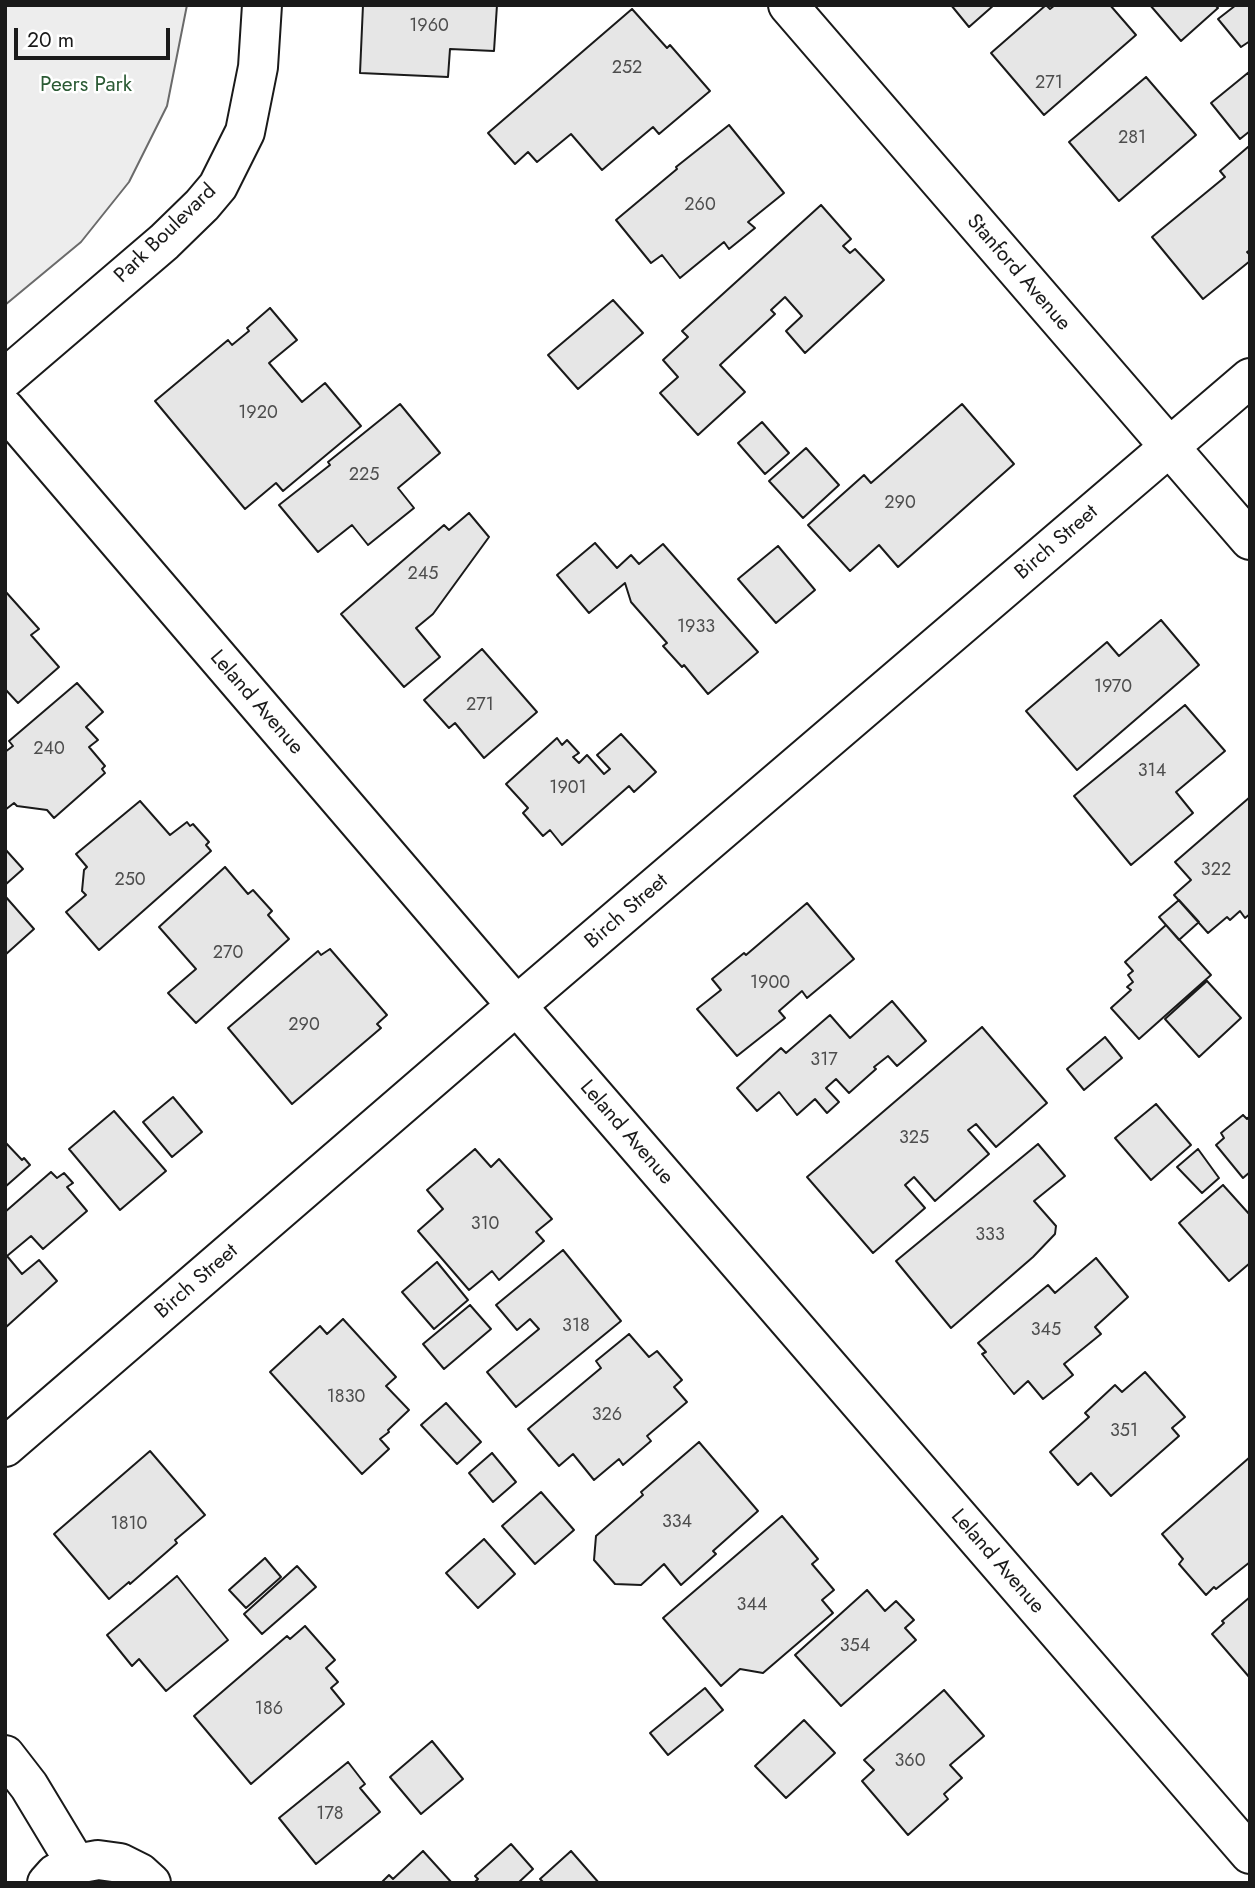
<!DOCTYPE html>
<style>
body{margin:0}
#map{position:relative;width:1255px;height:1888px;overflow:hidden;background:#fff;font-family:Jost,sans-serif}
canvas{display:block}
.frame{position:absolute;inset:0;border:7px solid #1a1a1a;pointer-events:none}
.scale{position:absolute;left:14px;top:28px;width:156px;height:32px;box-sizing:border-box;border:4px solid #1a1a1a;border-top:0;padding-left:9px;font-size:21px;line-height:24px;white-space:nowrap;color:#1a1a1a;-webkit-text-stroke:5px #fff;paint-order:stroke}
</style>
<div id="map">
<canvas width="1255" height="1888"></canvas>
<div class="frame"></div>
<div class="scale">20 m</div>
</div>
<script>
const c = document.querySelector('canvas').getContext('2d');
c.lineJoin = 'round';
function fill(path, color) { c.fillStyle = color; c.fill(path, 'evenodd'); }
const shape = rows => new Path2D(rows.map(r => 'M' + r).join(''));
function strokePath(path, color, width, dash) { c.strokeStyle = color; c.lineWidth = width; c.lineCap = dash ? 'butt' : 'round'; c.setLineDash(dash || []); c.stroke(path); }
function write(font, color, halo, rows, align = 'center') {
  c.font = font + ' Jost,sans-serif'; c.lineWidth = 5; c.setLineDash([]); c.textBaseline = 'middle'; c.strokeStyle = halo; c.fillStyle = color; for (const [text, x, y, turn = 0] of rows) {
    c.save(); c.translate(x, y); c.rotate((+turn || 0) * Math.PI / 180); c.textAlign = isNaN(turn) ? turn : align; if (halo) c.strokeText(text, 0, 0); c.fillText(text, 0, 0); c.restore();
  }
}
const built = shape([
 [5,5,187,5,167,106,129,182,81,242,5,305,5,5]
]);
fill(built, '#ededed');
strokePath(built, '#6a6a6a', 2);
const building = shape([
 [363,5,497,5,494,51,450,49,448,77,360,73,363,5],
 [951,5,994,5,969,27,951,5],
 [1046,5,1050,9,1055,5,1110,5,1136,35,1044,115,991,53,1046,5],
 [1150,5,1215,5,1218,8,1181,41,1150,5],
 [1236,5,1250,5,1250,41,1241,47,1218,19,1236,5],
 [632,9,667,48,670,45,710,91,659,134,653,127,602,170,571,134,537,162,528,152,515,164,488,133,632,9],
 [1249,72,1250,131,1240,139,1211,103,1249,72],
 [1146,77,1196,135,1119,201,1069,142,1146,77],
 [729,125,784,193,748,222,755,228,729,249,724,242,680,278,662,255,651,263,616,220,677,169,676,167,729,125],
 [1248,147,1250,149,1250,250,1247,252,1250,255,1250,261,1203,299,1152,237,1225,177,1220,171,1248,147],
 [821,205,851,239,843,246,850,253,855,249,884,280,805,353,786,331,802,316,785,297,771,310,775,314,720,365,745,392,698,435,660,393,678,377,663,360,688,337,682,331,821,205],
 [613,300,643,333,578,389,548,355,613,300],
 [270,308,297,340,269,363,302,402,325,383,361,426,283,491,276,483,245,509,155,401,228,340,232,345,249,331,247,328,270,308],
 [400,404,440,453,398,488,414,508,368,545,352,525,318,552,279,505,330,465,328,462,400,404],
 [962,404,1014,464,898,567,879,545,850,571,808,525,864,475,871,483,962,404],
 [762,422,789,453,765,474,738,443,762,422],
 [806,448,839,485,803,518,769,481,806,448],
 [469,513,489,537,433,614,416,628,440,657,404,687,341,614,444,525,449,530,469,513],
 [595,543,617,568,631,555,639,564,663,544,758,652,708,694,684,665,682,667,663,646,667,643,631,602,625,583,589,613,557,575,595,543],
 [778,546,815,590,776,623,738,579,778,546],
 [5,591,39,629,31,635,59,667,18,703,5,689,5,591],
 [1161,620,1199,665,1077,770,1026,711,1107,642,1119,656,1161,620],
 [482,649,537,712,484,758,455,723,449,728,424,700,482,649],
 [77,683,103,712,86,727,98,740,89,747,105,766,102,769,105,773,54,818,47,810,17,806,14,803,5,810,5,752,13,746,9,741,77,683],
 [1185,705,1225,751,1176,792,1193,813,1131,865,1074,796,1185,705],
 [621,734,656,772,634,792,629,786,562,845,550,830,543,836,523,813,528,808,506,784,557,738,562,745,567,740,579,753,573,757,579,763,587,755,604,774,610,769,597,755,621,734],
 [1250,797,1250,914,1245,918,1240,911,1230,920,1227,917,1208,933,1174,895,1191,880,1175,862,1250,797],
 [140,801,170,835,187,822,190,826,193,824,209,842,206,845,211,851,99,950,66,912,86,895,82,891,84,870,87,867,76,854,140,801],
 [5,849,23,869,5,885,5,849],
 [225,867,248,894,253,890,272,911,268,915,289,939,196,1023,168,993,196,969,159,927,225,867],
 [5,896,34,929,5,955,5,896],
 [1179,900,1199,922,1179,940,1159,917,1179,900],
 [807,903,854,959,807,998,802,991,779,1011,785,1018,737,1056,697,1009,721,990,712,979,744,953,746,955,807,903],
 [1166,925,1211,975,1139,1039,1111,1008,1131,990,1127,987,1133,982,1128,975,1133,971,1125,962,1166,925],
 [330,949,387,1015,377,1024,381,1028,292,1104,228,1028,318,951,321,955,330,949],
 [1207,981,1241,1018,1199,1057,1165,1019,1207,981],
 [892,1001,926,1041,897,1066,888,1056,874,1067,876,1069,849,1093,836,1079,826,1088,839,1102,827,1113,815,1099,797,1115,779,1092,757,1111,737,1088,781,1048,786,1053,830,1015,850,1038,892,1001],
 [982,1027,1047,1103,996,1147,976,1124,968,1130,989,1154,935,1201,914,1177,905,1185,925,1208,873,1253,807,1177,982,1027],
 [1105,1037,1122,1058,1084,1090,1067,1069,1105,1037],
 [173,1097,202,1132,172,1157,143,1122,173,1097],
 [1156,1104,1191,1145,1151,1180,1115,1138,1156,1104],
 [114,1111,166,1171,120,1210,69,1149,114,1111],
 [1243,1115,1247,1119,1250,1116,1250,1172,1243,1178,1216,1145,1224,1138,1221,1133,1243,1115],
 [5,1142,22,1160,24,1158,30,1165,5,1187,5,1142],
 [1038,1144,1065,1176,1034,1201,1056,1226,1055,1234,1033,1257,951,1328,896,1261,1038,1144],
 [475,1149,491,1167,499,1159,552,1219,536,1232,544,1241,499,1280,492,1271,469,1290,418,1231,443,1209,427,1190,475,1149],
 [1198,1149,1219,1178,1202,1193,1177,1167,1198,1149],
 [51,1172,57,1178,64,1173,73,1183,67,1187,87,1211,43,1249,31,1236,7,1256,22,1274,39,1260,57,1281,5,1328,5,1212,51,1172],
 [1223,1185,1250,1215,1250,1263,1229,1281,1179,1223,1223,1185],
 [563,1250,621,1321,516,1407,487,1372,539,1329,530,1319,517,1330,496,1305,563,1250],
 [1096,1258,1128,1297,1095,1327,1101,1334,1064,1364,1073,1375,1043,1399,1028,1381,1014,1394,982,1354,986,1352,978,1343,1048,1285,1055,1293,1096,1258],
 [437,1262,468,1300,434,1329,402,1292,437,1262],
 [470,1305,491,1329,444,1369,423,1344,470,1305],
 [343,1319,396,1377,386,1386,409,1410,388,1430,389,1432,380,1439,389,1449,362,1474,270,1372,320,1326,327,1334,343,1319],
 [629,1334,649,1357,657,1351,682,1380,674,1387,687,1402,647,1436,651,1441,623,1465,619,1459,594,1480,573,1454,559,1466,528,1429,601,1368,596,1361,629,1334],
 [1145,1372,1185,1417,1172,1428,1179,1436,1111,1496,1091,1473,1078,1485,1050,1452,1089,1417,1085,1413,1115,1385,1122,1392,1145,1372],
 [446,1403,481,1442,457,1464,421,1425,446,1403],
 [699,1442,758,1511,713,1551,716,1554,681,1585,664,1564,641,1585,615,1584,594,1560,596,1536,643,1495,641,1492,699,1442],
 [150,1451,205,1515,175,1540,177,1543,130,1584,129,1582,109,1599,54,1534,150,1451],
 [492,1453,516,1482,493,1502,469,1473,492,1453],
 [1250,1457,1250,1562,1216,1589,1214,1587,1206,1595,1179,1564,1183,1559,1162,1534,1250,1457],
 [541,1492,574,1530,535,1564,502,1526,541,1492],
 [782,1516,818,1559,812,1564,834,1590,822,1600,833,1613,763,1673,740,1669,721,1686,663,1618,782,1516],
 [484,1539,515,1574,478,1608,446,1573,484,1539],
 [265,1558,281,1577,246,1608,229,1590,265,1558],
 [297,1566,316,1587,262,1634,244,1614,297,1566],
 [177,1576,228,1640,166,1691,139,1659,132,1666,107,1635,177,1576],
 [867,1590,885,1611,896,1601,914,1620,905,1628,916,1640,841,1706,795,1655,867,1590],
 [1250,1597,1250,1678,1212,1634,1224,1623,1222,1621,1250,1597],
 [305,1626,335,1660,326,1668,338,1682,331,1688,344,1704,251,1784,194,1716,287,1636,290,1639,305,1626],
 [705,1688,723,1710,668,1755,650,1733,705,1688],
 [944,1690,984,1736,950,1765,962,1778,944,1794,948,1799,908,1835,862,1781,874,1770,864,1760,944,1690],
 [804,1720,835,1753,786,1798,755,1766,804,1720],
 [432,1741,463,1779,421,1814,390,1777,432,1741],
 [348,1762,365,1784,360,1788,380,1812,316,1864,279,1818,348,1762],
 [511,1844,533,1869,518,1883,474,1883,478,1879,475,1876,511,1844],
 [423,1851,452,1883,381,1883,389,1875,393,1879,423,1851],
 [571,1851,599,1883,544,1883,540,1879,571,1851]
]);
fill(building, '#e6e6e6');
strokePath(building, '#1a1a1a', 2);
const street = shape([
 [788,5,1250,540],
 [5,378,164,242,202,205,218,186,245,132,258,67,262,5],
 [5,409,484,968,1250,1854],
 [5,1447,516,1006,1250,378],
 [5,1755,29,1786,76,1864],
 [47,1883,55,1874,76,1864,98,1860,120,1863,140,1873,151,1883]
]);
strokePath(street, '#1a1a1a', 42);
strokePath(street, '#fff', 38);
write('18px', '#4d4d4d', null, [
 ["1960",429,27],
 ["252",627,69],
 ["271",1049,84],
 ["281",1132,139],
 ["260",700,206],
 ["1920",258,414],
 ["225",364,476],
 ["290",900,504],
 ["245",423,575],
 ["1933",696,628],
 ["1970",1113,688],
 ["271",480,706],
 ["240",49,750],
 ["314",1152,772],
 ["1901",568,789],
 ["322",1216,871],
 ["250",130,881],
 ["270",228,954],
 ["1900",770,984],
 ["290",304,1026],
 ["317",824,1061],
 ["325",914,1139],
 ["310",485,1225],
 ["333",990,1236],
 ["318",576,1327],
 ["345",1046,1331],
 ["1830",346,1398],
 ["326",607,1416],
 ["351",1124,1432],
 ["334",677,1523],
 ["1810",129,1525],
 ["344",752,1606],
 ["354",855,1647],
 ["186",269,1710],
 ["360",910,1762],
 ["178",330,1815]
]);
write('21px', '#2b5a34', '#fff', [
 ["Peers Park",86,86]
]);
write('21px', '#1a1a1a', '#fff', [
 ["Park Boulevard",166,234,-44],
 ["Stanford Avenue",1018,273,49],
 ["Birch Street",1057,543,-41],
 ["Leland Avenue",256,703,49],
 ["Birch Street",627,912,-41],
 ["Leland Avenue",626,1133,49],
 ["Birch Street",197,1282,-41],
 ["Leland Avenue",997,1562,49]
]);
</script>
